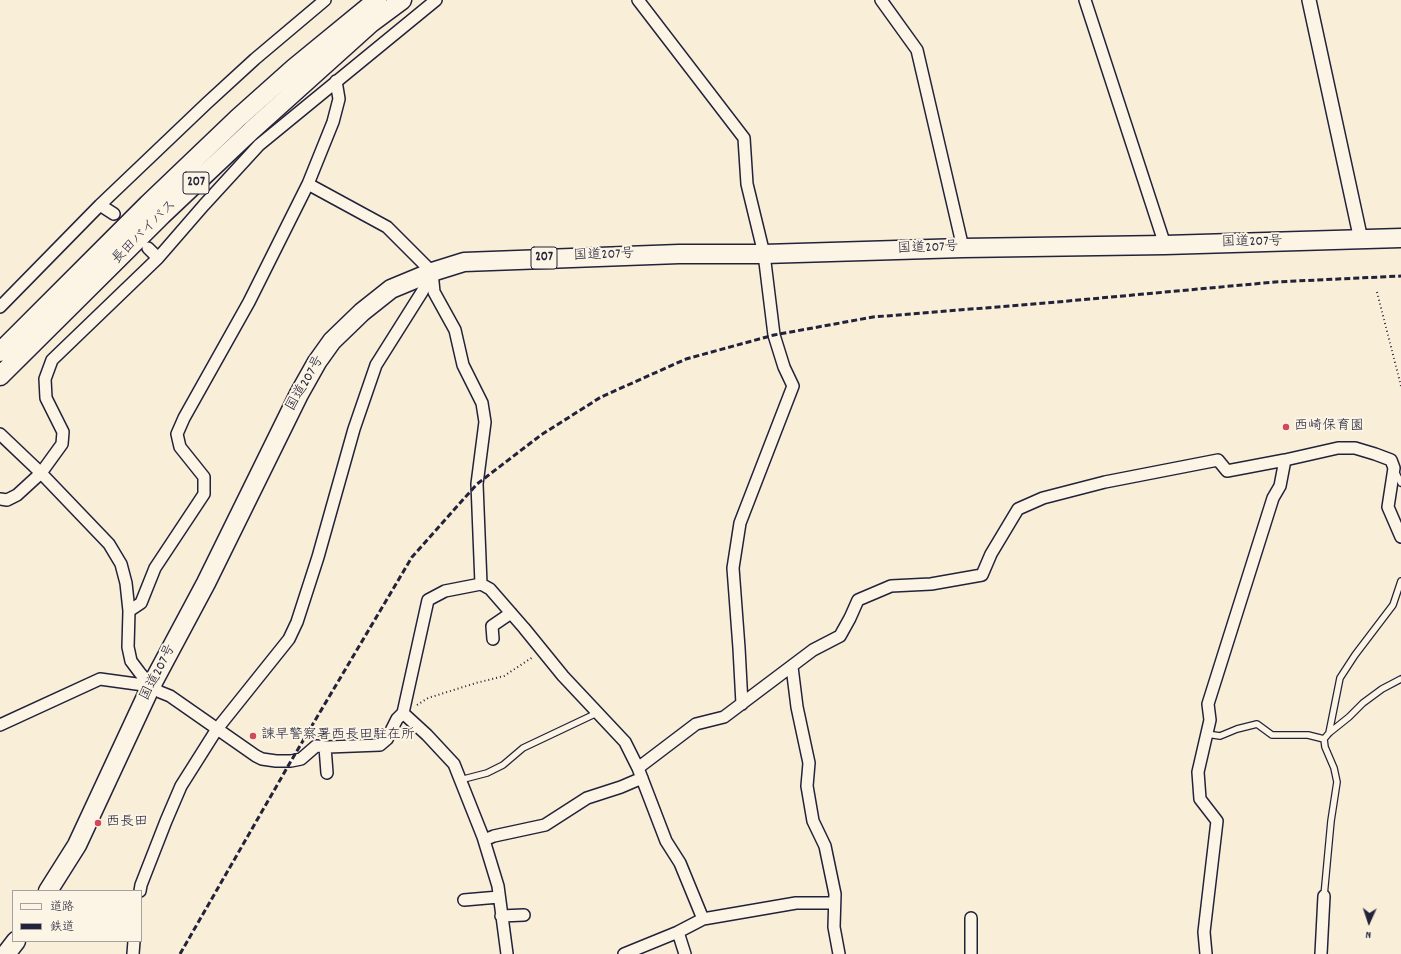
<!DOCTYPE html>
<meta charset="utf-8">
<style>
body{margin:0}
#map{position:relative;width:1401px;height:954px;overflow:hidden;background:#f9eed8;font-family:Dekko,"Klee One",sans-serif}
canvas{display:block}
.legend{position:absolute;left:12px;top:890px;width:130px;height:52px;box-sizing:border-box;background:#fcf5e5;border:1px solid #a5a1a1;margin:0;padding:5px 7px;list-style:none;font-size:12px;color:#22223b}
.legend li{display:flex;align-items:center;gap:8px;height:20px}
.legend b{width:20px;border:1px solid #a5a1a1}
.north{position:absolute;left:1349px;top:902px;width:40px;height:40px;-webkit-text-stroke:3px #fcf5e5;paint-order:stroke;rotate:183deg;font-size:11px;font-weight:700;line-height:16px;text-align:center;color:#22223b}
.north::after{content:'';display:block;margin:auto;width:14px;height:18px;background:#22223b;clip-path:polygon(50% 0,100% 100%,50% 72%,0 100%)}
</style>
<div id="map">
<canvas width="1401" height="954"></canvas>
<ul class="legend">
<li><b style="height:5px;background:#fcf5e5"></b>道路</li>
<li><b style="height:5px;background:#22223b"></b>鉄道</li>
</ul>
<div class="north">N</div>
</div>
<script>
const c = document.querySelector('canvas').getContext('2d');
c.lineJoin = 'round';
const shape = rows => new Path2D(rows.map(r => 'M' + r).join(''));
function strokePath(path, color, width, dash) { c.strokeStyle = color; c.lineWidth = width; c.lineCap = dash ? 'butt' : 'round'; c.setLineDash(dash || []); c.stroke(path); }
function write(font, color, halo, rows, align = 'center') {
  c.font = font + ' Dekko,"Klee One",sans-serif'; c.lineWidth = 4; c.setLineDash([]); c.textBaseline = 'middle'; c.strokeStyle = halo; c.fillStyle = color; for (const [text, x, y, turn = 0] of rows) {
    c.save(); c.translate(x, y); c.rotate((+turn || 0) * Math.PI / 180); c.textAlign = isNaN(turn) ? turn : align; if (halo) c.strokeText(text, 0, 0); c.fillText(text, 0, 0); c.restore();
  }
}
const service = shape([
 [1395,471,1401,483],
 [1329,733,1340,678,1355,655,1393,605,1401,581],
 [1207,734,1220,736,1237,729,1257,724,1272,735,1308,735,1324,739,1329,733,1349,717,1363,703,1382,689,1401,679],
 [460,780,487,773,503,765,523,748,597,713],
 [1324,896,1331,821,1337,782,1334,768,1325,747,1324,739]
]);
const minor = shape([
 [638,0,744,138,747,184,764,254,774,335,784,367,793,386,740,523,733,568,739,648,742,704],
 [881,0,917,50,963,248],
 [1085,0,1165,245],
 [308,184,387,227,432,272,434,292,455,330,463,365,482,403,485,422,477,484,481,584],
 [100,205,114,214],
 [148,248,158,258],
 [0,307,100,205,207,103,255,59,325,0],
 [0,434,41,473,109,544,121,564,126,583,129,611,128,647,131,661,140,673,151,686,160,692,170,696,256,756,262,759,276,761,291,761,301,759,316,746,328,747,380,745,387,739,397,719,403,713,428,600,445,591,481,584,490,589,524,628,563,676,625,742,638,768,666,841,680,863,703,919],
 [0,499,7,500,17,495,41,473,62,444,63,432,46,398,45,379,52,360,158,258,204,205,259,145,436,0],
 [129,611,141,603,155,568,204,494,204,477,180,447,177,434,184,418,249,302,308,184,333,122,339,99,336,81],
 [493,639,492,626,511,613],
 [792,667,797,707,809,763,807,786,813,821,825,846,835,894,834,927,839,954],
 [403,713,427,735,454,764,483,837,498,886,507,954],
 [0,725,100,679,151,686],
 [325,747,327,773],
 [638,768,696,724,724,717,813,650,840,636,850,618,858,600,891,586,931,584,982,575,991,554,1018,509,1043,498,1105,482,1218,460,1227,471,1285,460,1338,448,1355,448,1375,454,1391,460,1394,468,1388,507,1401,537],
 [484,840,494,836,545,825,587,798,621,787,642,778],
 [140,891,141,885,166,821,181,786,217,729,289,639,297,622,318,557,354,429,376,365,422,292,432,272],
 [464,900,499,897],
 [501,916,524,915],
 [971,918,971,954],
 [678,932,685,954],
 [133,954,134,941],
 [624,954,678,932,703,919,796,903,834,903],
 [1206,954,1204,932,1217,821,1200,799,1198,772,1210,720,1208,704,1273,498,1280,486,1285,460],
 [1321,954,1324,896]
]);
const tertiary = shape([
 [1309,0,1361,240]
]);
const trunk = shape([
 [0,352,148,204,238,118,294,68,377,0],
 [0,376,162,215,252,130,371,23,402,0],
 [48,891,77,845,151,686,206,583,299,394,317,362,332,341,362,312,391,289,432,272,464,262,679,254,764,254,963,248,1165,245,1401,238],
 [6,954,16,941]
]);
strokePath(service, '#22223b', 8);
strokePath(minor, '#22223b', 14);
strokePath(tertiary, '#22223b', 16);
strokePath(trunk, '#22223b', 21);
strokePath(shape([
 [1377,292,1401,386],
 [417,705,428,698,476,683,504,676,533,657]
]), '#22223b', 2, [1, 3]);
strokePath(service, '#fcf5e5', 5.5);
strokePath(minor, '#fcf5e5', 11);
strokePath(tertiary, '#fcf5e5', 13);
strokePath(trunk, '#fcf5e5', 18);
strokePath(shape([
 [180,954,291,761,412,557,477,484,541,435,601,397,686,359,774,335,873,317,1046,303,1275,282,1401,276]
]), '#22223b', 3, [6, 3]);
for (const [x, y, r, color] of [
 [1286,427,4,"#d1495b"],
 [253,736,4,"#d1495b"],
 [98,823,4,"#d1495b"]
]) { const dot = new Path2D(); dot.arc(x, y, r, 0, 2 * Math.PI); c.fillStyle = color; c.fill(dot); strokePath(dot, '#fcf5e5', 1.5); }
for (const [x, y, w] of [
 [196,183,26],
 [544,258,26]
]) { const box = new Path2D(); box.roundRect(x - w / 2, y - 11, w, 22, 3); c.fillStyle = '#fcf5e5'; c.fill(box); strokePath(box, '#22223b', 1); }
write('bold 13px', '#22223b', null, [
 ["207",196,183],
 ["207",544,258]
]);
write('14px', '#22223b', '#fcf5e5', [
 ["長田バイパス",145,233,-45],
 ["国道207号",1252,243,-1],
 ["国道207号",928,249,-2],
 ["国道207号",604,256,-2],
 ["国道207号",306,384,-60],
 ["国道207号",159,673,-63]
]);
write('14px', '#22223b', '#fcf5e5', [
 ["西崎保育園",1294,427],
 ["諫早警察署西長田駐在所",261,736],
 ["西長田",106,823]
], 'left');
</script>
